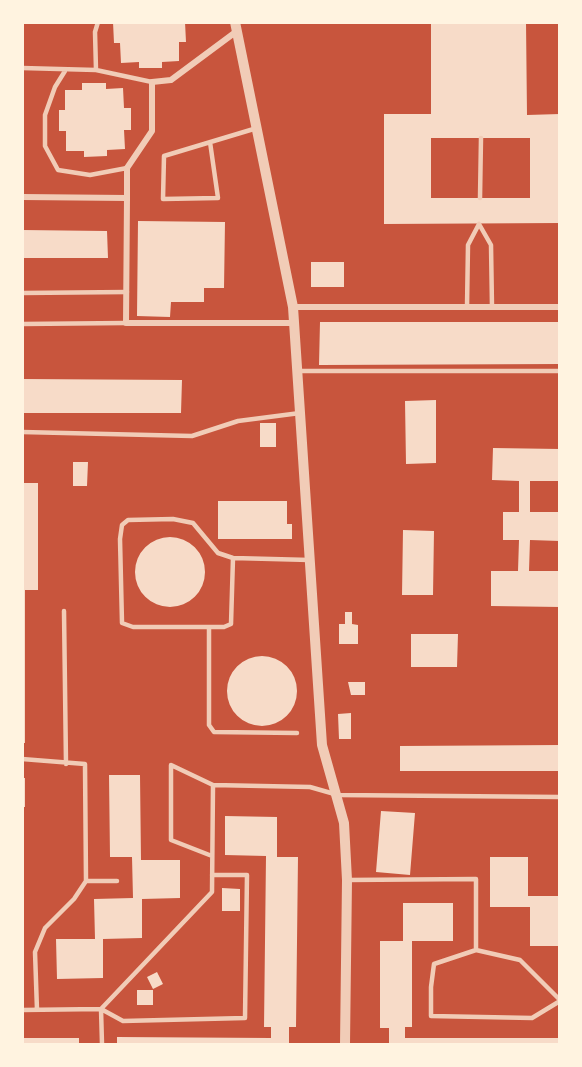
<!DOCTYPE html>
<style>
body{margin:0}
#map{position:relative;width:582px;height:1067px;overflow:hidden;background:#c8553d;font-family:"Work Sans",sans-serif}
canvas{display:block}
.frame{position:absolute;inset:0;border:24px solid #fff3e0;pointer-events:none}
</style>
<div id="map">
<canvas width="582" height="1067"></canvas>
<div class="frame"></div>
</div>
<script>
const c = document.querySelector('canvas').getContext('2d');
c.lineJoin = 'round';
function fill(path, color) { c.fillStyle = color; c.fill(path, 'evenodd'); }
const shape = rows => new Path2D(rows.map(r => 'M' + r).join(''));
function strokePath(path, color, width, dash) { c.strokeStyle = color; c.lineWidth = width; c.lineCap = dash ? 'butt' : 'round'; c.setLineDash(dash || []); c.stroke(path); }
fill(shape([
 [113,22,185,22,186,42,179,42,179,61,162,62,162,68,139,68,139,62,121,63,120,43,114,43],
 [431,22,526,22,527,115,560,114,560,223,384,224,384,114,431,114],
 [431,138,530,138,530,198,431,198],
 [82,83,106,83,106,89,123,88,124,108,131,108,131,130,124,130,125,149,107,150,107,156,84,157,84,151,66,151,66,131,59,131,59,110,65,110,65,90,82,90],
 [138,221,225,222,224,288,204,288,204,302,171,302,170,317,137,316],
 [22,230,107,231,108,258,22,258],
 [311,262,344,262,344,287,311,287],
 [320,322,560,322,560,364,319,365],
 [22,379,182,380,181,413,22,413],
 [436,400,436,463,406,464,405,401],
 [260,423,276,423,276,447,260,447],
 [493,448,560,449,560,481,530,481,530,512,560,512,560,541,530,540,529,571,560,571,560,607,491,606,491,571,518,571,519,540,503,540,503,512,519,512,519,481,492,480],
 [73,462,88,462,87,486,73,486],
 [22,483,38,483,38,590,25,590,25,743,22,743],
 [218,501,287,501,287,524,292,524,292,539,218,539],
 [403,530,434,531,433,595,402,595],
 '135 572a35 35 0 1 1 70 0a35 35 0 1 1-70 0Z',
 [345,612,352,612,352,624,358,625,358,644,339,644,339,624,345,624],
 [411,634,458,634,457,667,411,667],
 '227 691a35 35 0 1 1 70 0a35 35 0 1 1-70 0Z',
 [348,682,365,682,365,695,351,695],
 [351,713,351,739,339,739,338,714],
 [560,745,560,771,400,771,400,746],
 [109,775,140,775,141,860,180,860,180,898,142,899,142,938,103,939,103,978,57,979,56,939,95,939,94,899,133,898,132,857,110,857],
 [22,778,25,778,25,807,22,807],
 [381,811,415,813,410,875,376,872],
 [225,816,277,817,277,857,298,857,296,1027,289,1027,289,1044,117,1044,117,1037,271,1038,271,1027,264,1027,266,856,225,855],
 [490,857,528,857,528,896,560,896,560,946,530,946,530,907,490,907],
 [222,888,240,889,240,911,222,911],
 [403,903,453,903,453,941,412,941,412,1027,405,1027,405,1038,560,1038,560,1044,389,1044,389,1028,380,1028,380,941,403,941],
 [157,972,163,984,153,989,147,977],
 [137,990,153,990,153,1005,137,1005],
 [22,1038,79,1038,79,1044,22,1044]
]), '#f7dbc8');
strokePath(shape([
 [22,68,96,70,152,82],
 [96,70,95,32,98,22],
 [65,71,55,87,45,115,45,146,58,170,90,175,127,168],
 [210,142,218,198,163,199,164,156,257,128],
 [480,198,481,138],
 [479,224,491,245,492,307],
 [22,293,127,292],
 [467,307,468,245,479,224],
 [22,324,126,323],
 [297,371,560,371],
 [22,432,192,436,238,421,300,413],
 [233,558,231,624,224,627,133,627,122,623,120,539,122,525,128,520,173,519,193,523,218,553,233,558,310,560],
 [64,611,66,764],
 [209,627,209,725,214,732,297,733],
 [22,759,85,764,86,881,74,899,45,928,35,952,37,1010],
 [212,856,171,840,171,765,213,785,310,787,338,795,560,797],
 [347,880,476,879,476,950],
 [86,881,117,881],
 [560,1000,520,960,476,950,434,964,431,987,431,1016,532,1018,560,1001],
 [22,1010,101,1009,123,1021,245,1018,247,875,212,875],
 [102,1044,101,1009,212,892,213,785]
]), '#f1ccb7', 4.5);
strokePath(shape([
 [22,197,127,198,127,168,152,131,152,82,171,80,237,31],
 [127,198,126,323,294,323],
 [293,307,560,307]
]), '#f1ccb7', 6);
strokePath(shape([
 [235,22,293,307,322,745,344,823,347,880,345,1044]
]), '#f1ccb7', 10);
</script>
